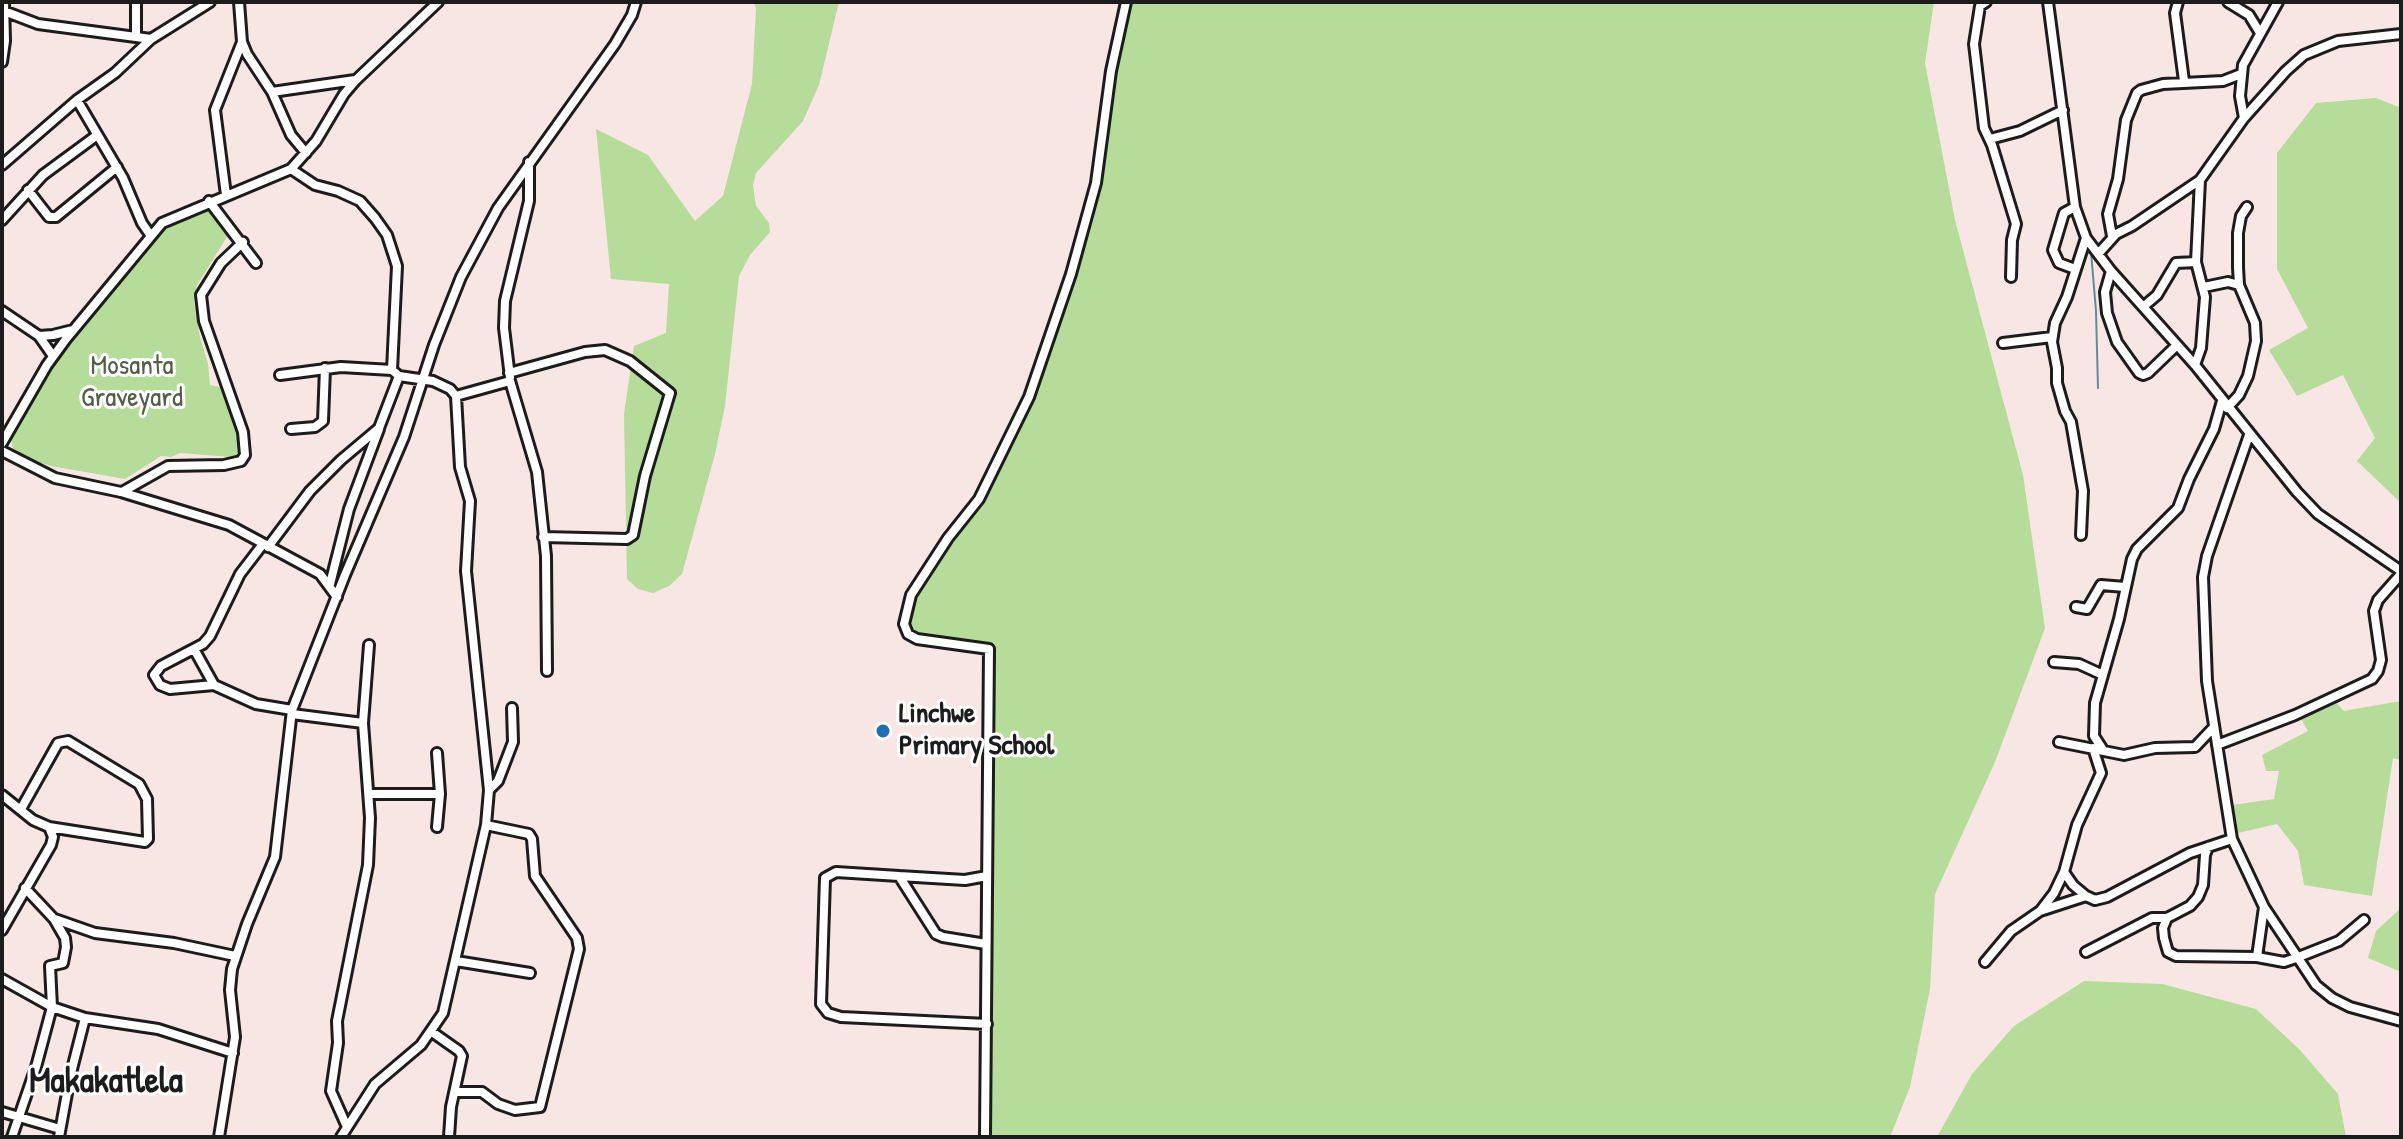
<!DOCTYPE html>
<style>
body{margin:0}
#map{position:relative;width:2403px;height:1139px;overflow:hidden;background:#f7e6e4;font-family:"Patrick Hand",sans-serif}
canvas{display:block}
.frame{position:absolute;inset:0;border:4px solid #1c1c1c;pointer-events:none}
</style>
<div id="map">
<canvas width="2403" height="1139"></canvas>
<div class="frame"></div>
</div>
<script>
const c = document.querySelector('canvas').getContext('2d');
c.lineJoin = 'round';
function fill(path, color) { c.fillStyle = color; c.fill(path, 'evenodd'); }
const shape = rows => new Path2D(rows.map(r => 'M' + r).join(''));
function strokePath(path, color, width, dash) { c.strokeStyle = color; c.lineWidth = width; c.lineCap = dash ? 'butt' : 'round'; c.setLineDash(dash || []); c.stroke(path); }
function write(font, color, halo, rows, align = 'center') {
  c.font = font + ' "Patrick Hand",sans-serif'; c.lineWidth = 6; c.setLineDash([]); c.textBaseline = 'middle'; c.strokeStyle = halo; c.fillStyle = color; for (const [text, x, y, turn = 0] of rows) {
    c.save(); c.translate(x, y); c.rotate((+turn || 0) * Math.PI / 180); c.textAlign = isNaN(turn) ? turn : align; if (halo) c.strokeText(text, 0, 0); c.fillText(text, 0, 0); c.restore();
  }
}
fill(shape([
 [754,2,839,2,819,85,803,121,756,173,753,185,756,206,769,223,770,232,750,255,739,276,725,406,715,454,682,574,669,586,653,593,638,589,627,579,624,414,634,346,666,333,669,284,611,279,596,129,648,155,695,221,723,196,752,84,756,9],
 [1126,2,1934,2,1925,63,1955,220,2023,475,2045,628,1995,762,1935,894,1930,989,1910,1087,1890,1137,985,1137,989,649,917,639,904,624,911,595,974,508,1029,397,1096,183],
 [2376,98,2401,108,2401,503,2357,461,2375,438,2343,375,2297,396,2269,350,2308,328,2277,269,2277,153,2316,103],
 [207,206,230,232,197,285,194,301,200,337,208,364,210,385,220,387,228,407,239,421,244,458,180,453,171,457,161,456,125,479,51,466,31,460,13,448,9,433,44,373,65,344,162,227],
 [2332,698,2344,711,2401,701,2401,760,2393,758,2372,896,2304,885,2298,851,2277,824,2238,833,2232,805,2274,799,2279,771,2266,771,2262,755,2308,731,2298,714],
 [2401,908,2401,972,2368,958,2376,931],
 [2084,981,2162,984,2256,1009,2299,1049,2338,1094,2346,1137,1937,1137,1972,1074,2014,1026]
]), '#b5dc98');
strokePath(shape([
 [2091,252,2096,311,2098,388]
]), '#5f8e96', 2);
const minor = shape([
 [239,2,242,42,247,54,272,92,291,135,306,153],
 [1986,2,1980,6,1974,44,1984,128,1992,145,2016,224,2012,240,2011,277],
 [2048,2,2075,207,2086,238,2111,271,2195,365,2297,492,2318,514,2401,571],
 [2178,2,2175,13,2184,81],
 [2228,2,2249,15,2260,33],
 [4,11,38,24,151,39,210,2],
 [136,36,136,2],
 [2,62,5,41,4,2],
 [272,92,355,80],
 [77,100,123,178,142,223,151,236],
 [2244,118,2240,96,2243,65,2278,2],
 [1990,139,2020,131,2063,110],
 [2,165,77,100,115,73,151,39],
 [291,169,315,185,338,191,360,201,375,218,387,235,397,266,392,370,399,376,433,381,450,389,456,396,460,467,470,501,466,571,489,790,486,825,443,1013,421,1045,375,1084,341,1137],
 [28,190,49,217,56,217,117,167],
 [226,195,215,110,242,42],
 [209,201,256,263],
 [2,220,43,175,96,136],
 [2112,236,2108,214,2118,179,2126,120,2137,93,2141,90,2163,84,2223,81,2241,74],
 [2098,254,2116,234,2132,226,2200,180,2244,118,2286,71,2304,55,2338,41,2401,34],
 [2075,269,2059,263,2053,250,2064,213,2075,207],
 [2111,271,2105,292,2107,313,2117,342,2139,373,2143,375,2148,373,2177,345],
 [2204,287,2228,282,2239,285],
 [2143,307,2157,295,2176,263,2196,262],
 [2,311,39,336,53,335,73,330],
 [39,336,53,356],
 [2003,343,2052,337],
 [2195,365,2201,348,2205,297,2196,262,2200,180],
 [509,373,585,352,605,350,630,361,670,393,645,476,633,535,627,539,543,537],
 [280,375,341,367,392,370],
 [510,377,504,328,505,301,529,201,529,162],
 [456,396,510,381,537,472,546,556,547,671],
 [2227,408,2239,395,2248,376,2256,341,2255,323,2239,285,2238,267,2238,233,2241,216,2247,207],
 [291,429,315,427,323,421,325,368],
 [2249,435,2207,556,2203,577,2207,681,2232,839,2264,907,2316,985,2332,998,2350,1007,2401,1021],
 [2,443,47,365,66,339,162,223,291,169,316,141,344,94,356,80,438,2],
 [2,451,55,478,121,492,229,525,320,574,337,597],
 [122,492,168,466,224,465,241,461,245,455,243,432,204,321,201,295,221,263,243,242],
 [2081,535,2083,491,2071,422,2065,411,2057,383,2057,368,2052,342,2055,323,2067,297,2086,238],
 [268,547,310,491,341,460,379,428,399,376],
 [330,584,349,509,379,429],
 [2076,607,2087,609,2101,585,2125,587],
 [194,649,214,685,256,704,292,710],
 [2054,662,2079,664,2103,675],
 [214,685,170,689,160,685,154,675,161,666,203,644,210,636,240,574,263,544],
 [292,714,363,723],
 [2059,742,2124,755,2155,748,2195,747,2214,727],
 [2217,745,2295,715,2372,679,2378,671,2381,660,2374,611,2378,600,2401,574],
 [2103,750,2094,736,2095,703,2119,619,2132,559,2137,549,2178,508,2189,479,2214,429,2222,401],
 [437,753,440,794,437,827],
 [489,790,498,781,513,742,512,708],
 [369,794,440,794],
 [2,795,33,820,49,827,145,842,148,839,147,799,139,784,68,741,58,743,21,809],
 [899,876,965,880,987,876],
 [2086,896,2073,885,2064,872,2077,825,2101,773,2093,748],
 [2041,910,2054,893,2064,872],
 [2167,918,2163,928,2164,938,2168,952,2176,956,2257,957,2264,907],
 [55,919,95,933,174,943,235,956],
 [2,930,51,845,53,837,49,827],
 [986,944,943,937,936,934,899,876,836,872,825,878,821,1004,828,1013,841,1017,987,1024],
 [2086,952,2152,918,2167,918,2190,906,2198,897,2203,885,2205,855,2208,847],
 [2257,957,2284,962,2296,958,2339,941,2364,920],
 [456,961,530,973],
 [1985,962,2011,931,2040,911,2086,896,2095,900,2107,897,2190,853,2232,839],
 [2,979,52,1007,85,1018,158,1029,233,1053],
 [432,1032,459,1051,462,1056,451,1107,449,1137],
 [455,1092,482,1092,498,1104,515,1110,540,1107,579,949,577,938,535,876,532,839,529,834,486,825],
 [2,1112,60,1129],
 [347,1127,331,1091,338,1043,337,1021,368,865,370,818,363,723,369,645],
 [12,1137,36,1067,52,1007,50,966,63,963,66,947,65,938,54,919,25,888],
 [59,1137,70,1077,85,1018],
 [219,1137,235,1037,230,990,232,969,247,924,275,857,292,710,345,575,404,437,434,345,461,277,498,208,615,44,632,15,636,2],
 [985,1137,989,649,917,639,908,634,904,624,911,595,948,538,979,499,1029,397,1071,274,1096,183,1111,71,1126,2]
]);
strokePath(minor, '#1c1c1c', 14);
strokePath(minor, '#fff', 8);
for (const [x, y, r, color] of [
 [883,731,8,"#1f6fb2"]
]) { const dot = new Path2D(); dot.arc(x, y, r, 0, 2 * Math.PI); c.fillStyle = color; c.fill(dot); strokePath(dot, '#fff', 3); }
write('28px', '#525f47', '#fff', [
 ["Mosanta",132,367],
 ["Graveyard",132,399]
]);
write('bold 28px', '#1c1c1c', '#fff', [
 ["Linchwe",899,715],
 ["Primary School",899,747]
], 'left');
write('bold 36px', '#1c1c1c', '#fff', [
 ["Makakatlela",106,1082]
]);
</script>
